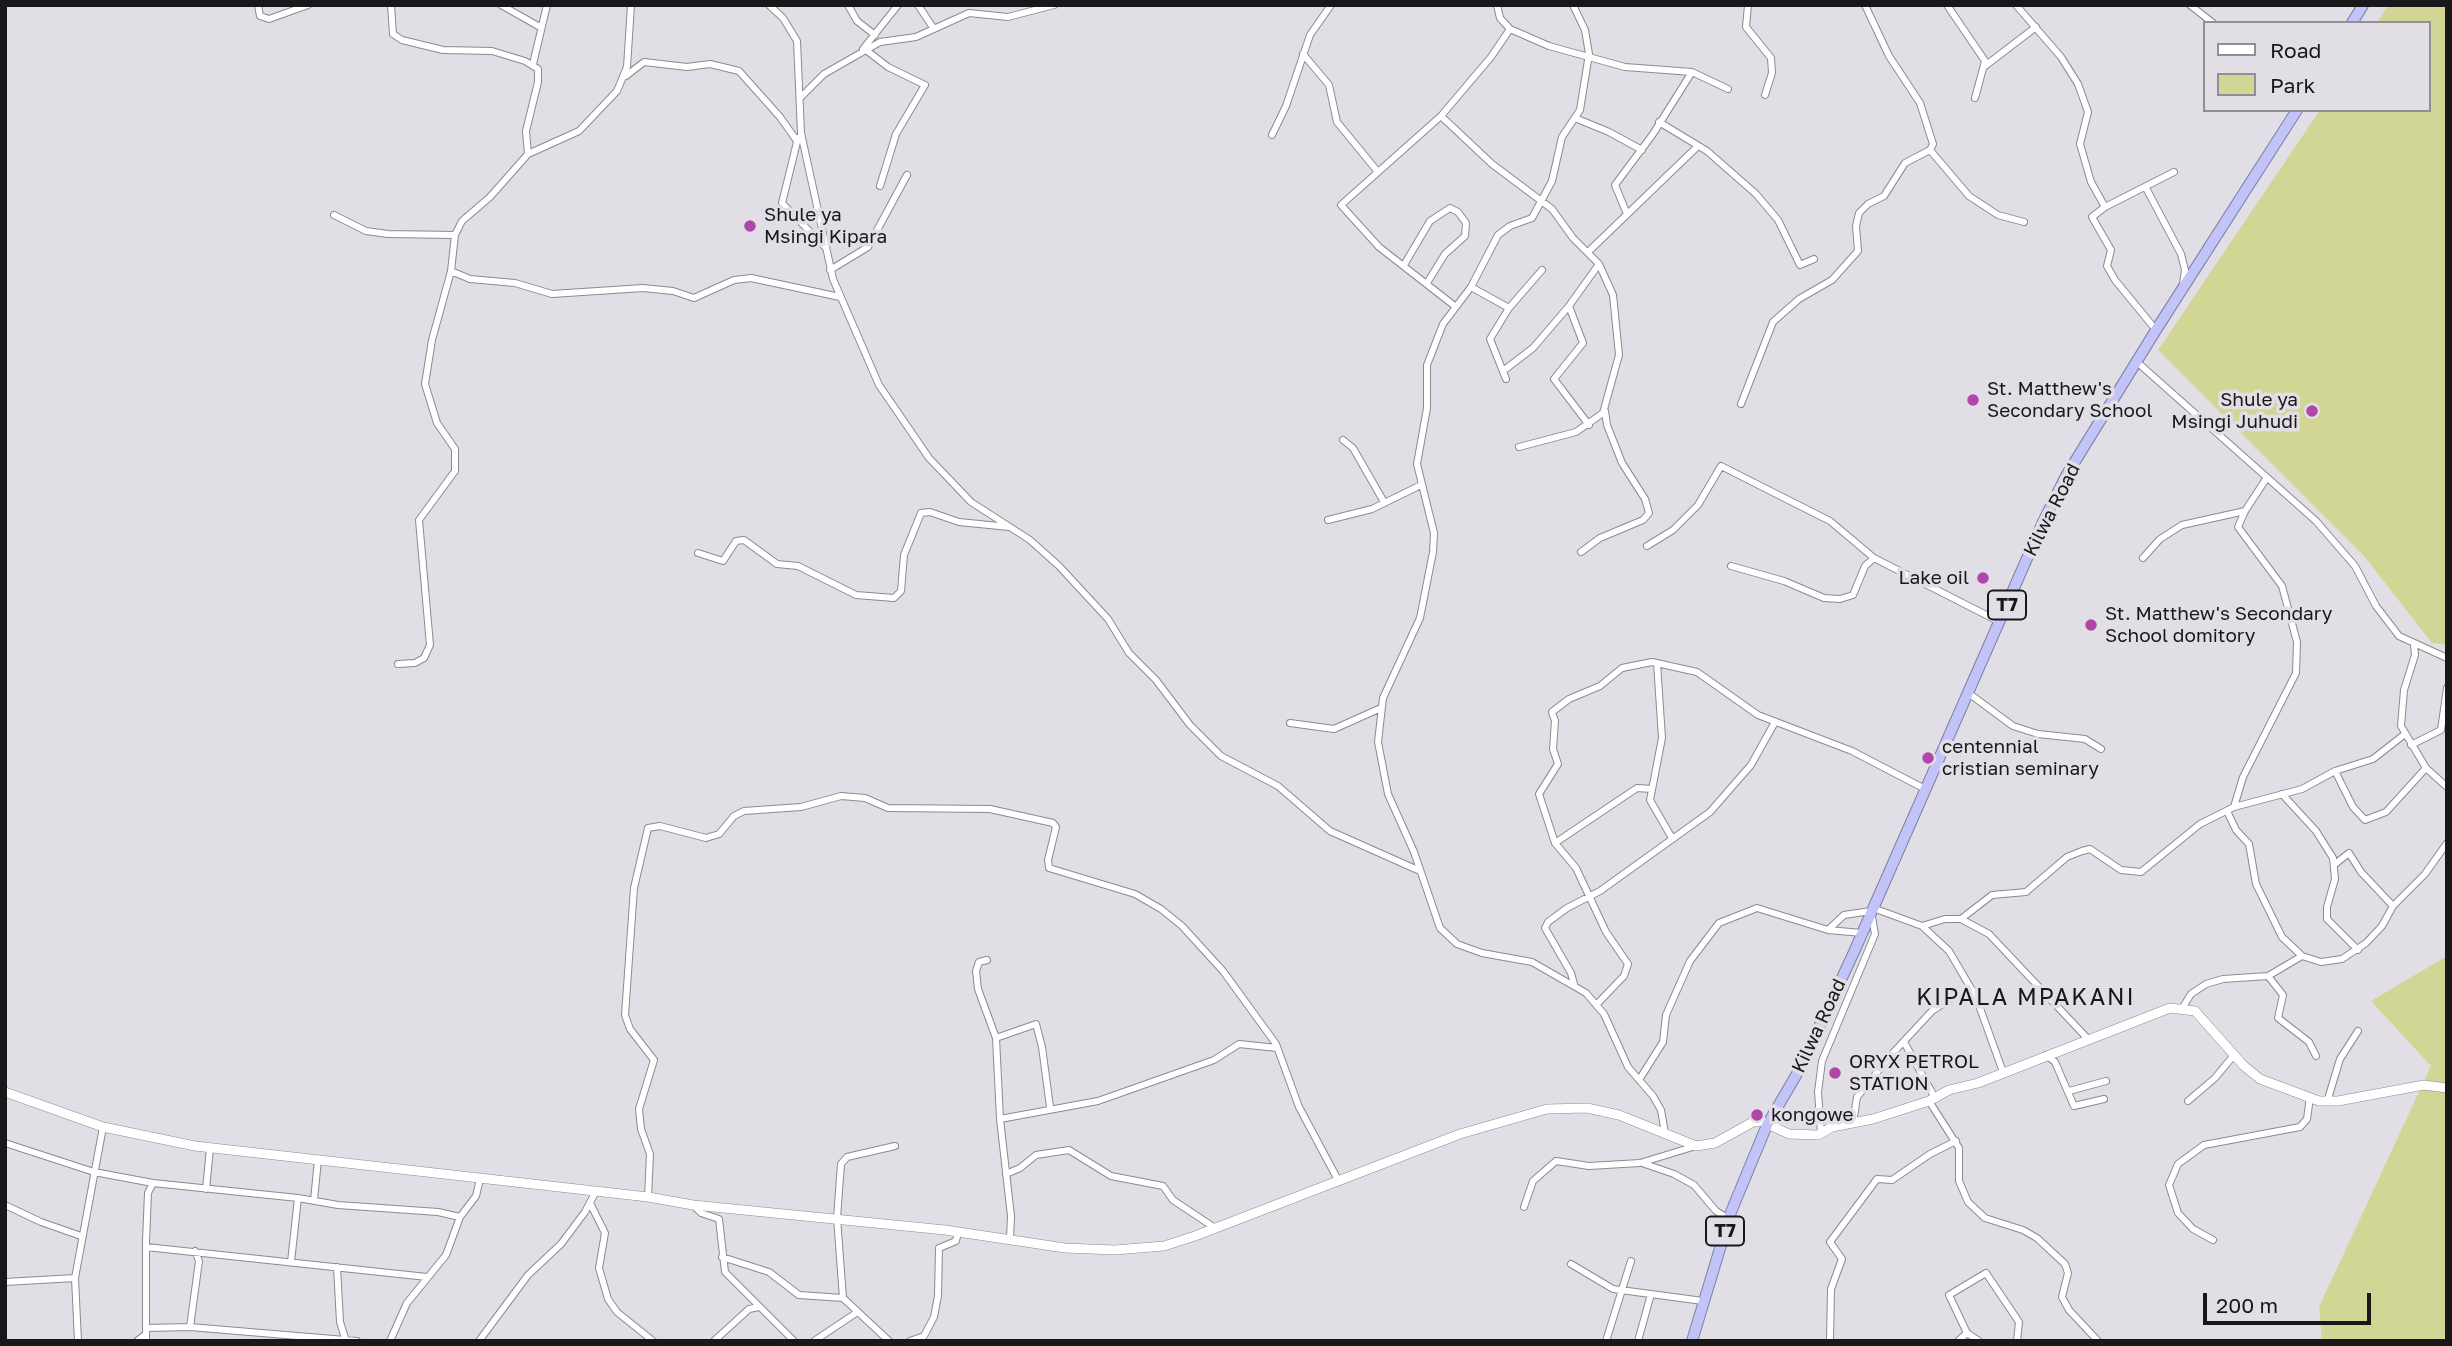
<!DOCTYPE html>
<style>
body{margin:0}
#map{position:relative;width:2452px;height:1346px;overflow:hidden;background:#e1dfe5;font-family:"Golos Text",sans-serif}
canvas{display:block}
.frame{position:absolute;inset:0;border:7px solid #181719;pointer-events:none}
.legend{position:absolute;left:2203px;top:21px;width:228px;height:91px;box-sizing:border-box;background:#e1dfe5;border:2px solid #918f93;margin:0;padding:9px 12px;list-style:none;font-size:21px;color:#181719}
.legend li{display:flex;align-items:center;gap:14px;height:35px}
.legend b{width:35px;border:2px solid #918f93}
.scale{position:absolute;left:2203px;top:1293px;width:168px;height:32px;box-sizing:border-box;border:4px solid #181719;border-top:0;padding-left:9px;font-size:21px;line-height:24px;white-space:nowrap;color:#181719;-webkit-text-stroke:5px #e1dfe5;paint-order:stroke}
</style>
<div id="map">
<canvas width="2452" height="1346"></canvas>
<div class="frame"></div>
<ul class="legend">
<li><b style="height:9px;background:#fff"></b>Road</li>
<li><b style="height:19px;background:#d2d695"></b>Park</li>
</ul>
<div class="scale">200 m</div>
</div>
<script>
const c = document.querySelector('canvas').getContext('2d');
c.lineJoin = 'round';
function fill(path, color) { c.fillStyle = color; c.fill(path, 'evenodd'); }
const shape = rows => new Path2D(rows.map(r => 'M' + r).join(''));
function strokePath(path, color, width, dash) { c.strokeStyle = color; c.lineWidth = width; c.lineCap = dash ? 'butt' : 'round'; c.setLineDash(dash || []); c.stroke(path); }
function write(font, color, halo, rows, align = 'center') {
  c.font = font + ' "Golos Text",sans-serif'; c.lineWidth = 7; c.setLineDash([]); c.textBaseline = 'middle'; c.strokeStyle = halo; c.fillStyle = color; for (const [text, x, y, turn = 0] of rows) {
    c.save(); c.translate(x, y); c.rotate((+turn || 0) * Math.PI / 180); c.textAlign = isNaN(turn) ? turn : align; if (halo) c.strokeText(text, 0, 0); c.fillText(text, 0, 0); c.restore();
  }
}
fill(shape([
 [2388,5,2447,5,2447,645,2432,643,2364,556,2158,350,2320,110,2429,110,2429,23,2377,23],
 [2447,956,2447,1341,2322,1341,2319,1307,2431,1066,2371,1001]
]), '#d2d695');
const minor = shape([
 [258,5,260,16,269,19,308,5],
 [391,5,393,34,402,40,443,50,492,51,525,61,538,69,538,82,526,131,528,154],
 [501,5,540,27],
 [769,5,783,18,797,41,801,133,833,279,879,385,929,458,971,502,1030,540,1059,566,1108,619,1129,653,1156,680,1190,725,1221,756,1278,786,1330,831,1420,871],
 [848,5,857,21,875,35],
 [918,5,934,29],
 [1497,5,1500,18,1510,29,1549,46,1625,67,1692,72,1728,89],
 [1573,5,1585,30,1589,54,1580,110,1562,137,1552,181,1532,218,1510,226,1498,235,1471,287,1443,324,1427,365,1427,408,1417,464,1434,533,1433,552,1420,618,1383,698,1378,742,1388,794,1414,852,1440,928,1457,944,1482,953,1532,962,1586,993,1604,1014,1628,1067,1653,1096,1661,1110,1665,1133],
 [1748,5,1746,27,1771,58,1772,73,1765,95],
 [1947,5,1985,61,1975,98],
 [2016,5,2061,57,2078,84,2088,112,2080,144,2091,182,2105,207],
 [2190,5,2213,23],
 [863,49,898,5],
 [866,50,888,67,925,85,896,134,880,186],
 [1303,54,1329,85,1337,122,1378,172],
 [533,64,547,5],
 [1985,66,2036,27],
 [626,76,644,62,687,67,710,64,739,71,780,117,797,141],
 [800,98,824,74,880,42,916,37,969,13,1008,17,1054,5],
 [1441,116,1492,164,1552,209,1573,238,1599,264,1613,295,1619,355,1603,413,1576,432,1519,447],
 [1575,118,1609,132,1642,150],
 [1659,122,1707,151,1756,194,1778,220,1800,265,1814,259],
 [1272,135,1286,106,1310,35,1331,5],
 [798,138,782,203,825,247],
 [1930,150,1969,196,1998,215,2024,222],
 [2146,188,2181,254,2185,270,2183,284],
 [1627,214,1615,185,1653,134,1692,72],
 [334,215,366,231,388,234,455,235],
 [1588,252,1698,146],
 [1404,265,1430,221,1450,208,1458,212,1466,223,1465,236,1445,254,1427,283],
 [830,270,868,247,907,175],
 [451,271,470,279,515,283,552,294,643,288,673,291,694,298,734,280,751,278,840,297],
 [1471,287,1509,308,1542,270],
 [1569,306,1583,343,1554,379,1589,425],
 [1456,307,1379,247,1341,205,1441,116,1491,57,1510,29],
 [2156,330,2115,280,2107,266,2111,250,2092,217,2105,207,2174,172],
 [2137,362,2316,521,2355,566,2376,606,2399,636,2447,658],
 [1503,371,1533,348,1569,306,1599,264],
 [1506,379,1490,339,1509,308],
 [1741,404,1773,322,1799,299,1832,280,1858,251,1856,226,1859,213,1868,204,1884,196,1905,163,1930,150,1933,144,1920,103,1889,56,1865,5],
 [1343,440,1353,448,1384,502],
 [1328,520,1372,509,1421,485],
 [1647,546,1673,530,1698,505,1721,466,1830,521,1874,558,2000,622],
 [1581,552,1600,538,1643,520,1649,513,1645,499,1622,463,1607,425,1605,411],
 [698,553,723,561,736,541,744,540,777,564,798,566,856,595,894,598,901,591,904,555,921,513,930,512,959,522,1009,527],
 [2143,558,2160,539,2182,525,2245,511],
 [1731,566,1784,581,1824,598,1840,599,1853,595,1865,566,1874,558],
 [2414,645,2415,655,2404,690,2401,726,2426,768,2447,787],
 [1657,663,1662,738,1650,800,1672,838],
 [398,664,415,663,424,658,430,645,419,520,455,471,455,449,437,423,425,384,432,340,451,271,455,235,462,221,490,197,528,154,579,131,617,91,627,67,631,5],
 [1967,692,2013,726,2038,734,2085,739,2101,749],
 [1290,723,1334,729,1381,708],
 [2411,745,2441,730,2447,688],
 [2335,771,2353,807,2365,820,2386,812,2426,768],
 [2282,794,2316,831,2333,858,2335,879,2327,907,2327,919,2358,950],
 [2234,807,2243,777,2296,673,2297,642,2282,586,2238,527,2245,511,2266,479],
 [2227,811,2236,830,2249,844,2256,884,2282,937,2302,956,2321,962,2342,959,2366,943,2382,926,2393,906,2425,874,2447,843],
 [1555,843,1637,788,1652,789],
 [2335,864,2349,853,2361,872,2393,906],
 [1873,908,1922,926,1949,951,1976,997,2003,1072],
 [1961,919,1992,895,2026,892,2067,857,2082,851,2090,849,2121,870,2141,872,2200,824,2234,807,2302,789,2335,771,2373,759,2405,734],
 [1922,926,1945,919,1961,919,1989,934,2087,1038],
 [987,960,979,962,976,971,978,989,996,1038,1000,1119,1011,1216,1010,1239],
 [2268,976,2283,995,2278,1018,2309,1042,2316,1056],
 [1574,984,1571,973,1545,928,1548,922,1567,908,1600,891,1710,812,1751,765,1775,722],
 [1597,1004,1624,976,1628,964,1606,932,1576,868,1555,843,1539,794,1558,764,1553,749,1555,721,1552,712,1569,699,1600,686,1622,668,1652,662,1697,672,1758,715,1852,751,1925,789],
 [2183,1007,2191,994,2206,984,2223,979,2268,976,2302,956],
 [996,1038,1036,1024,1042,1047,1050,1107],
 [1904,1042,1935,1098],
 [2046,1055,2055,1062,2074,1106,2104,1099],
 [1639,1080,1663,1042,1666,1015,1690,961,1719,923,1757,908,1828,930,1862,933],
 [2069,1091,2106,1081],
 [1929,1101,1959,1148,1959,1181,1968,1202,1985,1218,2023,1230,2037,1238,2065,1264,2068,1273,2062,1297,2069,1310,2098,1341],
 [2188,1101,2215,1078,2234,1055],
 [2327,1102,2340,1059,2358,1031],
 [1000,1119,1098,1101,1214,1060,1239,1044,1277,1048],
 [1853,1123,1857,1097,1892,1054,1932,1011,1950,999,1973,991],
 [1821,1133,1818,1092,1822,1061,1875,934,1871,911,1844,915,1828,930],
 [5,1143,94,1172,153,1183],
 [1642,1163,1674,1174,1694,1185,1716,1211,1729,1219],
 [1006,1174,1020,1168,1036,1155,1069,1150,1111,1176,1163,1186,1173,1200,1215,1228],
 [206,1189,210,1148],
 [648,1197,650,1154,641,1129,639,1109,654,1060,630,1029,625,1015,634,888,648,828,660,826,706,838,719,834,734,816,744,811,801,807,841,796,865,798,888,808,990,809,1053,823,1056,827,1048,860,1049,868,1135,894,1161,909,1182,926,1223,971,1276,1044,1299,1107,1338,1180],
 [314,1200,318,1160],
 [590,1203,605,1233,599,1268,608,1299,617,1312,653,1341],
 [5,1205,41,1222,81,1236],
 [693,1205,701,1213,719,1219,725,1272,794,1341],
 [1524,1207,1533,1181,1556,1161,1589,1166,1640,1163,1696,1146],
 [2213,1240,2193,1229,2178,1213,2169,1185,2178,1164,2204,1145,2300,1127,2307,1119,2310,1097],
 [146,1247,427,1277],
 [722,1257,769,1272,799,1295,843,1298,889,1341],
 [291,1262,298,1198],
 [1571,1264,1613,1289,1703,1301],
 [337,1267,340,1322,345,1338],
 [5,1282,75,1278],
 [843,1298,837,1218,841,1164,847,1157,895,1146],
 [190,1327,199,1261,195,1251],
 [146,1328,190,1327,357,1341],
 [78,1341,75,1278,103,1127],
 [137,1341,146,1334],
 [146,1341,146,1241,148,1193,153,1183,298,1198,338,1205,438,1212,460,1217],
 [390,1341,407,1303,446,1255,460,1217,476,1196,480,1179],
 [479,1341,528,1275,561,1244,585,1212,595,1193],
 [714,1341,749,1309,759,1307],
 [814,1341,856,1313],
 [910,1341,924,1336,934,1317,938,1296,939,1248,956,1241,958,1232],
 [1606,1341,1631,1261],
 [1638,1341,1651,1294],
 [1830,1341,1831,1289,1842,1259,1830,1242,1877,1179,1892,1180,1930,1154,1956,1141],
 [1958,1341,1967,1333],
 [1979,1341,1967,1333,1949,1295,1986,1273,2019,1322,2017,1341]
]);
const secondary = shape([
 [5,1092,103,1127,195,1146,648,1197,693,1205,945,1230,1065,1248,1115,1250,1164,1246,1195,1236,1460,1134,1547,1109,1587,1108,1619,1115,1696,1146,1715,1143,1753,1122,1761,1121,1789,1134,1818,1135,1832,1127,1873,1119,1929,1101,1949,1090,1978,1083,2170,1008,2195,1011,2244,1066,2260,1079,2319,1101,2338,1101,2424,1085,2447,1088]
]);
const trunk = shape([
 [2352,23,2363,5],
 [1692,1341,1731,1212,1767,1125,1798,1072,1854,952,2043,522,2066,476,2156,330,2297,110]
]);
strokePath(minor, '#8c8a90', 8);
strokePath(secondary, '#8c8a90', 10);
strokePath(trunk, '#7c7ea9', 12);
strokePath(minor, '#fff', 6);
strokePath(secondary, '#fff', 9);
strokePath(trunk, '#c2c4f8', 10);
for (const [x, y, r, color] of [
 [750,226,7,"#af47aa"],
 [1973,400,7,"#af47aa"],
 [2312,411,7,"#af47aa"],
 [1983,578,7,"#af47aa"],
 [2091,625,7,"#af47aa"],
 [1928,758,7,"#af47aa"],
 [1835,1073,7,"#af47aa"],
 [1757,1115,7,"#af47aa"]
]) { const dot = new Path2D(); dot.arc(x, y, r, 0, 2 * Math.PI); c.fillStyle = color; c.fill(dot); strokePath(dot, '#e1dfe5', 2.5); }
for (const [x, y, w] of [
 [2007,605,38],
 [1725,1231,38]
]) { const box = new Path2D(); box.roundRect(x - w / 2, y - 14.5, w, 29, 5); c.fillStyle = '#e1dfe5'; c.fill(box); strokePath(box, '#181719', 2); }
write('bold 18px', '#181719', null, [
 ["T7",2007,605],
 ["T7",1725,1231]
]);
write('19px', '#181719', '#e1dfe5', [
 ["Shule ya",764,215],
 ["Msingi Kipara",764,237],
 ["St. Matthew's",1987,389],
 ["Secondary School",1987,411],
 ["Shule ya",2298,400,"right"],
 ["Msingi Juhudi",2298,422,"right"],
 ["Lake oil",1969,578,"right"],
 ["St. Matthew's Secondary",2105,614],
 ["School domitory",2105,636],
 ["centennial",1942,747],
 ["cristian seminary",1942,769],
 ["ORYX PETROL",1849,1062],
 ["STATION",1849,1084],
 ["kongowe",1771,1115]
], 'left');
write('19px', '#181719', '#e1dfe5', [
 ["Kilwa Road",2052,510,-63],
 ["Kilwa Road",1819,1026,-65]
]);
c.letterSpacing = '2px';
write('23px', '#181719', '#e1dfe5', [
 ["KIPALA MPAKANI",2026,998]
]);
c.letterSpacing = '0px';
</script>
